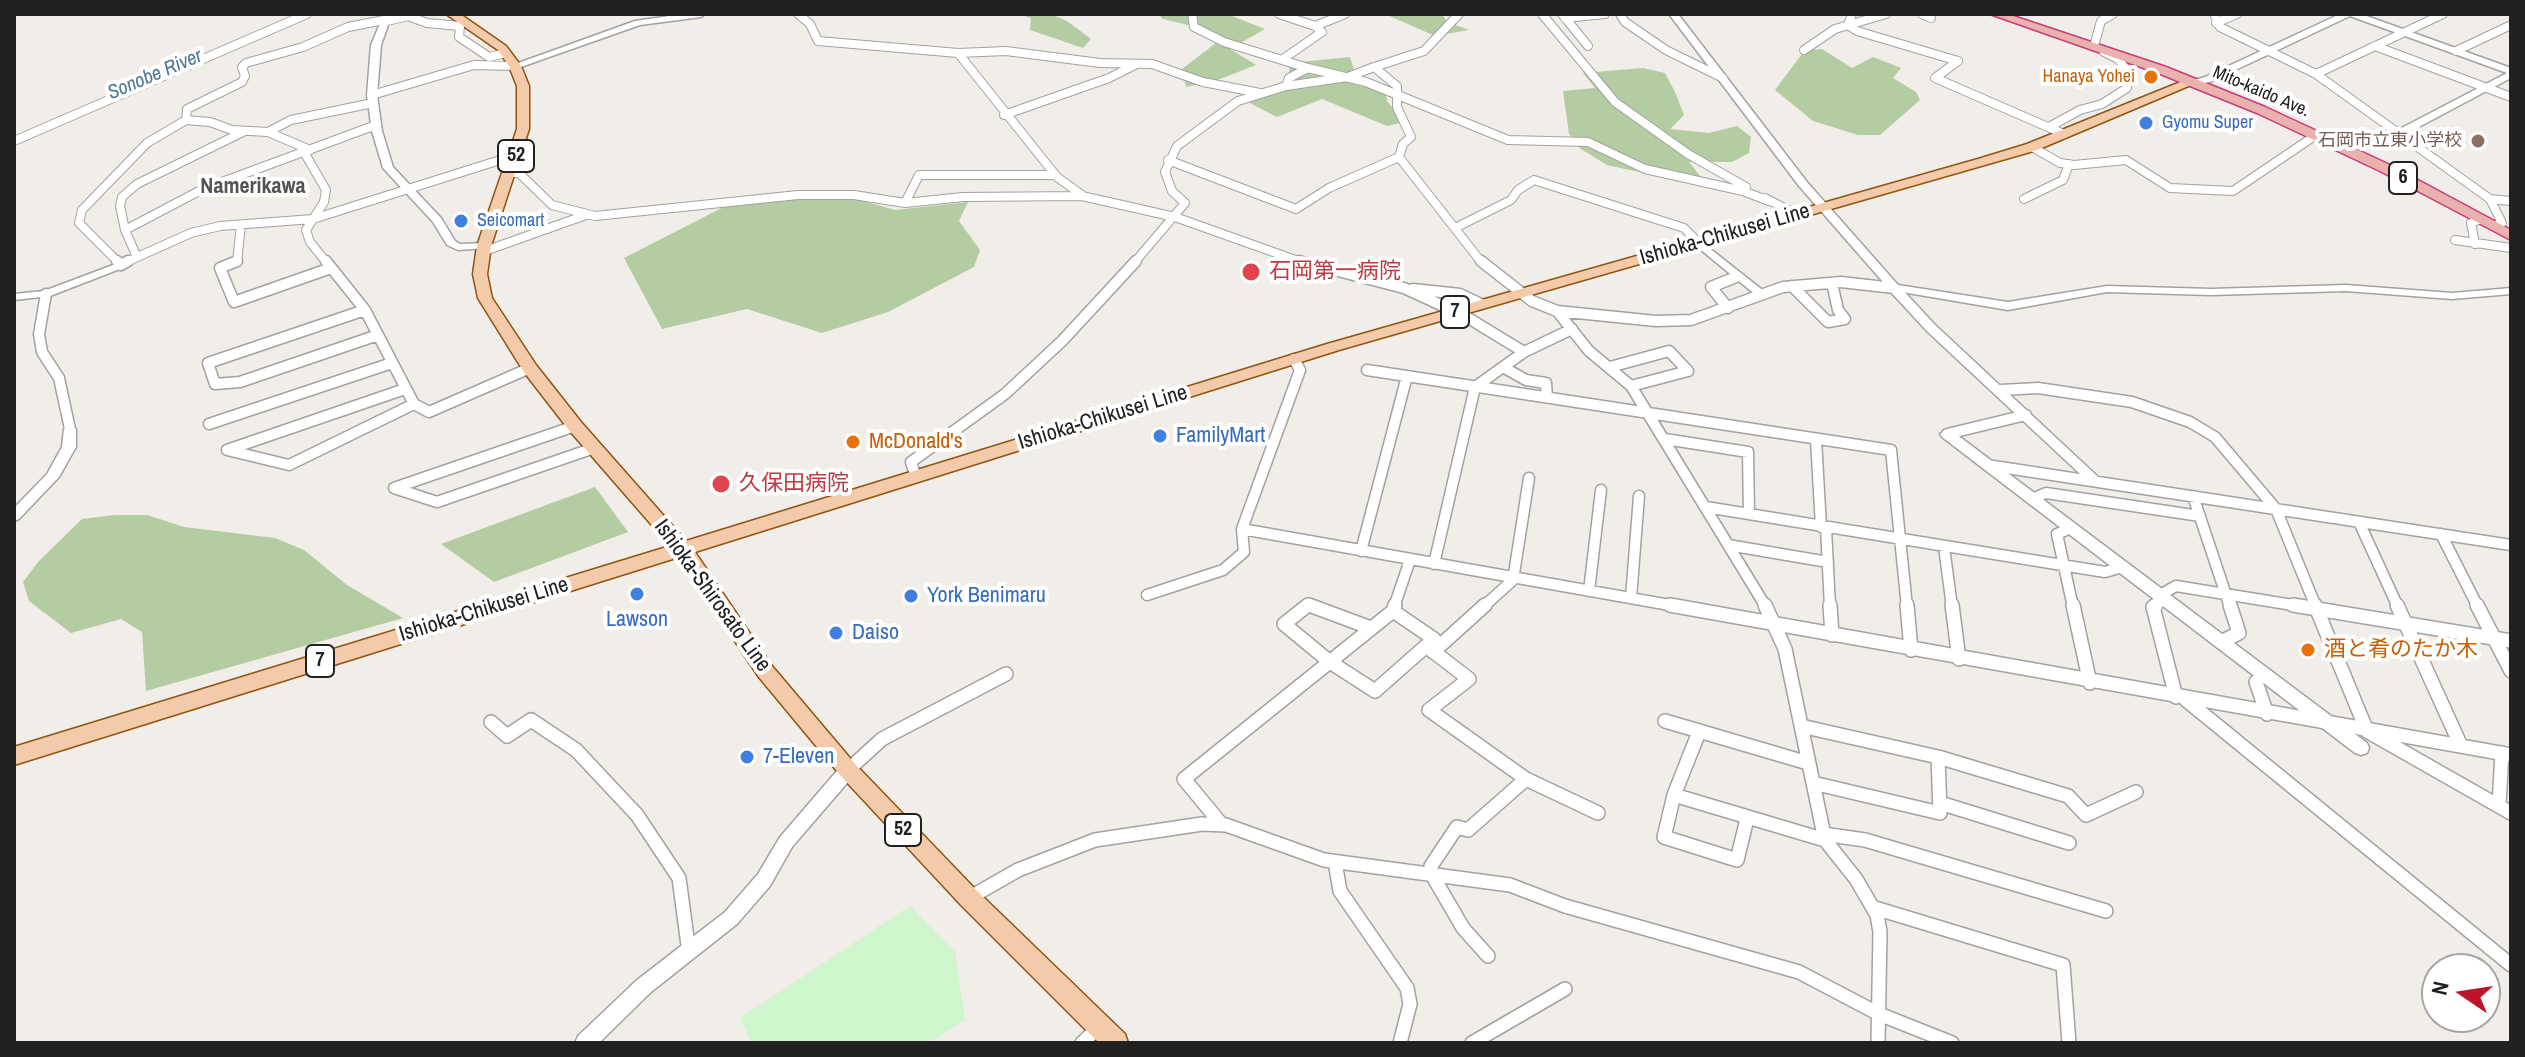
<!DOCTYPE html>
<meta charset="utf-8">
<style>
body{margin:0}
#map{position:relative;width:2525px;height:1057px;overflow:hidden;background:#f1ede9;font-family:"Archivo Narrow",sans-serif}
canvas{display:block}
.frame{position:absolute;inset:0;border:16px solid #212121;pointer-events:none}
.north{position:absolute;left:2421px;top:953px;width:80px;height:80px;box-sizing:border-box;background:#fff;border:2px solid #a6a6a6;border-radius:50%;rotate:283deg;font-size:22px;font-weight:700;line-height:32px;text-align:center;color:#212121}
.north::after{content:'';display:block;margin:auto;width:28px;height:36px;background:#be142a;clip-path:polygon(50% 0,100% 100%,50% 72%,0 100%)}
</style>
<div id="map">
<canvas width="2525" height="1057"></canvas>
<div class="frame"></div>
<div class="north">N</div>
</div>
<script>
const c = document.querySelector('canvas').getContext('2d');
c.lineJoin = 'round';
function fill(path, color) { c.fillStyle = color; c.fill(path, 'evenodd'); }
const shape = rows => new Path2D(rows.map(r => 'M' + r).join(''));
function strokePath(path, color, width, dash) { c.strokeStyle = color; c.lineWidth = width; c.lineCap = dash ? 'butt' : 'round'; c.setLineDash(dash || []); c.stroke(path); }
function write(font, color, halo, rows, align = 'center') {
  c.font = font + ' "Archivo Narrow","Noto Sans JP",sans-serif'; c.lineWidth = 8; c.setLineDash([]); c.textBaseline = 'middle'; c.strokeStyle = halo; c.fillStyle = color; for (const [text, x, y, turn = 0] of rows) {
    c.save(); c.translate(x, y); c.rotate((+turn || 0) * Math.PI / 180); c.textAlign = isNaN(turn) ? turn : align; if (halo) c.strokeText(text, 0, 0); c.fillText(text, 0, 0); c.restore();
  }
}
fill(shape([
 [1017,14,1050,14,1067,21,1091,39,1083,48,1030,30,1031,18],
 [1158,14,1227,14,1265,29,1230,49,1256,65,1215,81,1186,87,1182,69,1216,43,1196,27,1163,19],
 [1385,14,1442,14,1447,22,1469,30,1435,36],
 [1822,49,1852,68,1873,57,1901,68,1893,78,1916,92,1920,100,1880,135,1858,135,1813,121,1775,90,1805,50],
 [1350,57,1358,83,1384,85,1387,101,1404,122,1387,126,1322,99,1277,117,1244,100,1288,81,1290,63],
 [1643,68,1665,73,1675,92,1684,115,1670,129,1709,133,1737,126,1751,137,1749,153,1732,162,1689,162,1704,181,1676,180,1607,165,1581,149,1569,134,1563,91,1595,88,1583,73],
 [745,196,846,196,895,210,968,202,959,221,980,250,974,267,888,312,822,333,747,309,662,329,624,258],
 [595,487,628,532,494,582,441,544],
 [114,515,147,515,184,527,275,538,304,550,347,585,403,618,146,691,142,632,121,619,71,633,29,601,23,582,38,562,82,519]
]), '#b4cca2');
fill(shape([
 [910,906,955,952,965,1020,929,1043,752,1043,740,1018]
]), '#cef5cc');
const minorFar2 = shape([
 [798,14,810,24,818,41,958,53,1006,51,1100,63,1152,64,1203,82,1260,93],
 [1192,14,1194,27,1224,42,1308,68],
 [1279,14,1315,26,1322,32,1283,59],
 [1459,14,1424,51,1374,67,1397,86,1397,107,1411,137,1403,144,1399,157,1482,263],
 [1542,14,1615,102,1688,154,1746,187],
 [1562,14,1588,46],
 [1620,14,1625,22,1666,50,1723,78],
 [1852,14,1848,25,1857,31,1958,61],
 [1922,14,1931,18],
 [2214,14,2220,27,2316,74,2490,199,2502,223,2494,226],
 [1565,18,1605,14],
 [383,22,408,16,427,23,460,26,459,37,489,57,506,53],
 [2216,23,2237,14],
 [1315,26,1345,14],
 [2094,46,2101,21,2113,14],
 [2375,46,2511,97],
 [1804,50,1835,29,1886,14],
 [2456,51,2511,25],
 [958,53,1057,177,1082,195],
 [1958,61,1935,78,2064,134],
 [2316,74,2443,14],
 [1286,86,1348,77,1374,67],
 [372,95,474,65,515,66],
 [1004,115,1109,78,1135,65],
 [186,120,187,109,242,82,245,76,242,67,246,63,303,47,348,27,384,20],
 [2049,127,2080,110,2102,104,2127,88,2126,69,2118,59,2104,52],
 [268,132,310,150],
 [14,141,307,14],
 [2032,147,2060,163,2074,165,2126,160,2170,188,2233,191,2316,135],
 [304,152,326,190,324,202,306,230,310,242,327,263],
 [1168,160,1296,209,1329,188,1399,157],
 [510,173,519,173,552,205,595,216,798,195,854,195,905,203,963,197,1082,196,1175,217,1304,263],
 [1765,198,1796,214],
 [2024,199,2063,180,2069,164],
 [2490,199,2511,201],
 [905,203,919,175,1055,175],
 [1457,227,1511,200,1518,190,1534,180,1684,228,1699,243],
 [125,230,203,189,376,125],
 [2455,240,2511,248],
 [2475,244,2471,223,2481,219],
 [482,252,586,215],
 [137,257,125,230,120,206,122,197,137,184,245,131],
 [119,263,79,223,82,210,147,143,186,120,210,122,232,130,268,132,291,120,373,103],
 [124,263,191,233,220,226,313,219,516,155],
 [233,263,237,262,241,225],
 [1134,263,1185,203,1172,191,1165,172,1177,146,1238,101,1286,86,1289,78,1308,68,1366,82,1508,140,1588,142,1645,169,1743,191,1769,201]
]);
const minorFar1 = shape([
 [117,261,121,265,128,261],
 [237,261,220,268,234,302,331,268],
 [326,261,365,310,414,404,429,412,530,368],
 [1299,261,1404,288,1465,316,1524,352],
 [1481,261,1532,301,1557,311,1589,351,1631,386,1766,607],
 [1792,286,1828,322,1845,319,1838,310,1832,283],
 [1413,289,1460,294,1481,304],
 [46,294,39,334,42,352,59,378,70,429],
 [1728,308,1711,287,1736,277],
 [365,310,208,363,215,384,240,382,378,335],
 [1557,311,1656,321,1691,320,1783,287,1841,282,1894,288,1931,328,2095,481],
 [1503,367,1526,380,1546,383,1547,397],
 [1610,367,1669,351,1688,371,1631,386],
 [1367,370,1891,450,1907,607],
 [405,389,227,450,289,465,414,404],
 [2001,390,2038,388,2132,402,2190,422,2215,437,2276,509,2316,607],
 [209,424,392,363],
 [575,426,394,488,437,502,594,448],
 [1947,434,2026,415],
 [1665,439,1748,452,1749,514],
 [1816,439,1821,527],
 [1987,465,2511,545],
 [916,477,911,462,1005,394,1062,341,1136,261],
 [2193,496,2230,607],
 [2032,499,2046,493,2200,516],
 [1706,507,2105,572,2122,567],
 [2359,522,2398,607],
 [1826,528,1830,607],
 [2071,528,2057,534,2073,607],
 [1242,529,1681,607],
 [2441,534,2478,607],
 [1728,545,1828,562],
 [1944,547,1952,607],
 [1361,551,1407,376],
 [1434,564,1475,387,1524,352,1572,329],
 [1589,591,1601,490],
 [1147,595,1223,570,1244,552,1242,529,1300,370,1294,359],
 [2160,595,2176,586,2305,607],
 [1631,598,1639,496],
 [1305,607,1314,607],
 [1394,607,1410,560],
 [1483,607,1513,580,1529,478],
 [2153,607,2165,599]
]);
const minor = shape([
 [1308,605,1284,624,1330,662,1375,691,1434,639,1393,611],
 [1309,605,1371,628],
 [1670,605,2511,755],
 [1765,605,1785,649,1825,840,1856,879,1877,915,1880,932,1878,1043],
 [1830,605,1832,635],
 [1907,605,1911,650],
 [1952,605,1959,659],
 [2073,605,2090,683],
 [2156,605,2153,607,2176,697],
 [2293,605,2511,641],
 [2315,605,2367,731,2511,813],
 [2397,605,2461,746],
 [2477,605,2511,671],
 [2221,642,2239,633,2230,605],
 [1426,646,1469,679,1429,710,1526,779,1598,813],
 [1433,652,1485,605],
 [2256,682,2267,714],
 [2186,700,2511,965],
 [1665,721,1808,763],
 [491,722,507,736,531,720,576,750,637,815,679,878,689,953],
 [1801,726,1938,757,1940,813,1813,783],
 [1699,732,1674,795,1664,837,1737,860,1747,819],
 [1938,757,2068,796,2086,815,2136,792],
 [848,770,882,739,1006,674],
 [1674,795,1825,840],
 [1940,803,2069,843],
 [2499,805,2502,753],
 [1222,825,1184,779,1393,611,1395,605],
 [1823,834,1865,840,2106,911],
 [1335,862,1340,891,1407,988,1410,1004,1400,1043],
 [969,898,1018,870,1095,840,1202,824,1226,825,1324,860,1510,885,1565,906,1799,972,1879,1014,1952,1043],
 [1875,908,2063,965,2069,1043],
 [1488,956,1463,928,1431,873,1431,866,1457,827,1468,830,1526,779],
 [1082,1043,1099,1027],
 [1472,1043,1565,989]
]);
const tertiary = shape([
 [384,14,392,14,381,45,377,95,382,131,393,167,441,218,455,241,460,244,484,243,490,246,488,248,458,250,447,245,433,222,383,168,372,131,367,95,371,45,384,14],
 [683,14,705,14,701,17,640,25,518,68,510,66,635,21,683,14],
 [1669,14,1678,14,1807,182,1898,285,2008,302,2107,286,2211,289,2346,285,2452,293,2511,288,2511,294,2452,299,2346,291,2211,295,2107,292,2008,310,1890,290,1799,186,1669,14],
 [2340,14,2361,14,2511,68,2511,78,2400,137,2392,137,2392,133,2507,73,2350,16,2210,82,2192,85,2187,82,2205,77,2340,14],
 [1699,240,1765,292,1765,296,1757,296,1695,245,1695,241,1699,240],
 [121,262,127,265,125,267,50,296,14,300,14,294,44,291,121,262],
 [70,425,76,429,76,447,59,477,19,519,14,521,14,508,47,474,62,447,64,429,70,425],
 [1947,430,1952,431,2367,743,2369,748,2367,753,2361,755,2355,753,1942,437,1940,434,1947,430],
 [848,763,854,765,856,770,854,775,792,847,770,886,737,924,651,992,599,1043,575,1043,578,1036,637,980,725,912,758,874,780,837,842,765,848,763]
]);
const primary = shape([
 [446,14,460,14,506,46,521,66,529,86,529,129,491,246,487,274,492,298,536,365,581,422,686,541,1327,344,1978,159,2027,144,2188,79,2198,82,2037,150,1339,350,695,552,772,666,855,764,977,891,1125,1034,1128,1043,1099,1043,961,905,841,776,758,676,679,557,14,765,14,747,670,546,569,430,524,372,478,298,473,274,477,246,517,129,517,86,509,66,498,50,446,14]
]);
const trunk = shape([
 [1990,14,2007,14,2166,67,2265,107,2390,165,2511,230,2511,240,2380,171,2257,113,2158,73,1990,14]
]);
strokePath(minorFar2, '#a2a2a2', 10);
strokePath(minorFar1, '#a2a2a2', 13);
strokePath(minor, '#a2a2a2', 16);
strokePath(tertiary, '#a2a2a2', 3);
strokePath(primary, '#8f540f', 3);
strokePath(trunk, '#cb3a7e', 3);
strokePath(minorFar2, '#fff', 8);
strokePath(minorFar1, '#fff', 10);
strokePath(minor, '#fff', 13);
fill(tertiary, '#fff');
fill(primary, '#f3cbab');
fill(trunk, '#e9b2ad');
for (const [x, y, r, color] of [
 [2151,77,8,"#e8710a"],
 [2146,123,8,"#3f7fe0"],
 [2478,141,8,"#8d6e63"],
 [461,221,8,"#3f7fe0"],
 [1251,272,10,"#e0444e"],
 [1160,436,8,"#3f7fe0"],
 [853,442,8,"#e8710a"],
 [721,484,10,"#e0444e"],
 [637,594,8,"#3f7fe0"],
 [911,596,8,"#3f7fe0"],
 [836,633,8,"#3f7fe0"],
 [2308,650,8,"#e8710a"],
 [747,757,8,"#3f7fe0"]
]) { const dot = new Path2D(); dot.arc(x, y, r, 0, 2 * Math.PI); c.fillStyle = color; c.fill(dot); strokePath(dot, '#fff', 3); }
write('18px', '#c56008', '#fff', [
 ["Hanaya Yohei",2135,77]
], 'right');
write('18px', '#212121', '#fff', [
 ["Mito-kaido Ave.",2261,92,23]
]);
write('18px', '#366cbe', '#fff', [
 ["Gyomu Super",2162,123],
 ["Seicomart",477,221]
], 'left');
write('18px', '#785e54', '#fff', [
 ["石岡市立東小学校",2462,141]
], 'right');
write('italic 20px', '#4c7892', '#fff', [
 ["Sonobe River",155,75,-23]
]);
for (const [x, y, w] of [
 [516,156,36],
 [2403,178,28],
 [1455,312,28],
 [320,661,28],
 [903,830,36]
]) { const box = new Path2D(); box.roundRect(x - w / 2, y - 16, w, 32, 6); c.fillStyle = '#fff'; c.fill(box); strokePath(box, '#212121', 2); }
write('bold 20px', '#212121', null, [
 ["52",516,156],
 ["6",2403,178],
 ["7",1455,312],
 ["7",320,661],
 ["52",903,830]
]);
write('bold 22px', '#545454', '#fff', [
 ["Namerikawa",253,187]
]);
write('22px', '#212121', '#fff', [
 ["Ishioka-Chikusei Line",1725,235,-16],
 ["Ishioka-Chikusei Line",1103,418,-17],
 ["Ishioka-Shirosato Line",712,596,54],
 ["Ishioka-Chikusei Line",484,610,-17]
]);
write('22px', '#be3a42', '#fff', [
 ["石岡第一病院",1269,272],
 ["久保田病院",739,484]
], 'left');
write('22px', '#366cbe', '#fff', [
 ["FamilyMart",1176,436],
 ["York Benimaru",927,596],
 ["Lawson",637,620,"center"],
 ["Daiso",852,633],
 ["7-Eleven",763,757]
], 'left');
write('22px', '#c56008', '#fff', [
 ["McDonald's",869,442],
 ["酒と肴のたか木",2324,650]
], 'left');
</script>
